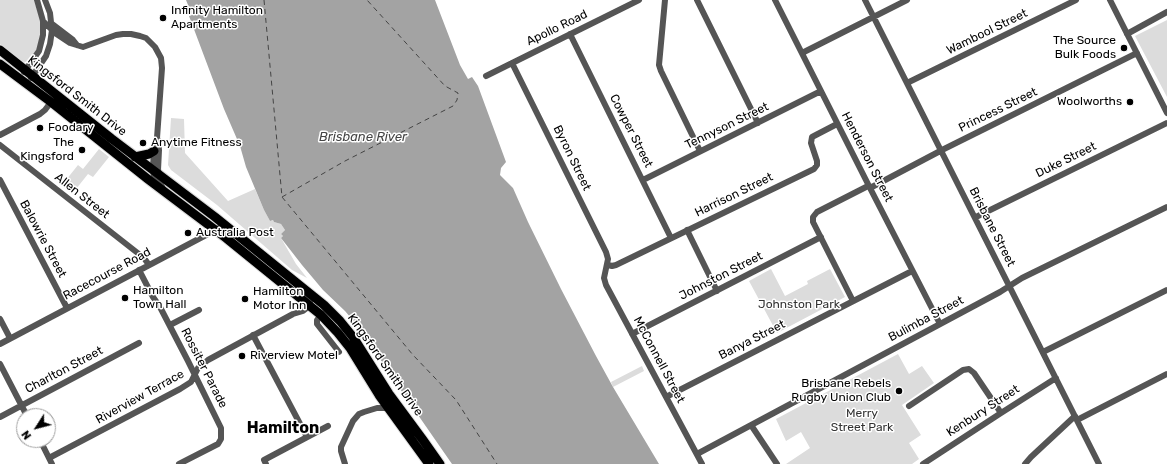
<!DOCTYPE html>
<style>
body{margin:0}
#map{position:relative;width:1167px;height:464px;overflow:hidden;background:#fff;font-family:Rubik,sans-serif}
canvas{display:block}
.north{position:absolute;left:16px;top:408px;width:40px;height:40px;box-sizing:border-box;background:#fff;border:1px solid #999;border-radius:50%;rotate:234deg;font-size:11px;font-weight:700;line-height:16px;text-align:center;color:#000}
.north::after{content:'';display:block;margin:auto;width:14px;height:18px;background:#000;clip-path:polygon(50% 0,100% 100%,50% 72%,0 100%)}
</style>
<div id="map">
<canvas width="1167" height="464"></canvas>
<div class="north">N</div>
</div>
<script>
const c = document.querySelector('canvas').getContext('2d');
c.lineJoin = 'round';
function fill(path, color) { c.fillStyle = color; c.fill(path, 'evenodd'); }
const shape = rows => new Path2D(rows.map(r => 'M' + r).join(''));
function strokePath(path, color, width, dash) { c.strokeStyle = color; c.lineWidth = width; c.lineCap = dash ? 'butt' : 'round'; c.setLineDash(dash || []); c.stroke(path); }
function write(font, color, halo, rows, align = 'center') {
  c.font = font + ' Rubik,sans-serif'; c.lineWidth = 3; c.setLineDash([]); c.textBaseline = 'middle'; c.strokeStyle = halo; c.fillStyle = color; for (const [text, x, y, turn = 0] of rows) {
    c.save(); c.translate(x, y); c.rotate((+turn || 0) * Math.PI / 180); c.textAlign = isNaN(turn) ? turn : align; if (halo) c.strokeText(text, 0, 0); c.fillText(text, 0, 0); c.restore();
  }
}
fill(shape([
 [0,0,34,0,40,19,41,32,37,49,28,61,25,62,20,61,0,44],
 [1167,20,1167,97,1135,36],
 [171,118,184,119,185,153,228,201,255,189,264,210,270,221,273,220,274,222,281,224,285,230,281,234,283,236,281,238,296,264,307,278,292,270,217,205,171,170,168,165],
 [99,149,109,157,93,177,88,174,72,194,62,185,78,165,83,169],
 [771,269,785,296,808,284,807,281,830,269,845,297,777,333,749,281],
 [898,354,909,374,922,366,934,383,902,405,921,435,909,443,919,459,912,464,786,464,810,448,801,432,786,441,776,419],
 [642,366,644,371,613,387,611,382]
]), '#dcdcdc');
fill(shape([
 [186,0,435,0,460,65,468,79,472,77,478,86,506,162,501,168,500,175,513,188,528,222,561,289,596,356,613,387,659,464,452,464,400,389,401,386,397,381,395,381,356,324,345,311,323,290,302,265,281,238,283,236,281,234,285,230,281,224,274,222,273,220,270,221,264,210,246,167,240,146,224,109,189,16,192,15]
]), '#a3a3a3');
strokePath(shape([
 [264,0,282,197,413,355,456,400,497,464],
 [282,197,345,161,453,106,457,100,458,93,445,86,367,0]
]), '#444', 1, [5, 4]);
const highway = shape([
 [0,50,112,139,215,217,324,305,340,321,353,337,389,394,423,440,440,464],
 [0,64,51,102,149,180,226,238,321,315,338,333,350,348,379,395,429,464],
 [135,157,149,154,154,151]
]);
strokePath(highway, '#dbdbdb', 11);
strokePath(shape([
 [665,0,659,65,661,71,700,151],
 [697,0,758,123],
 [775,0,870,188,940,324],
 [865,0,1099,464],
 [1110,0,1167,113],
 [43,21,55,33,70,43,83,47,116,35,123,34,131,34,140,36,146,38,155,47,161,58,162,68,157,138,154,148,153,170,154,176,160,182,163,189],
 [52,24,73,40,77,45],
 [570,34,671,238],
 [1127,34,1167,12],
 [802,53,907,0],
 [512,63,606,252,608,259,604,278,606,285,702,464],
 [24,72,39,51,43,35,43,21,37,0],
 [486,76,639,0],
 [31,78,46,56,50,44,52,30,51,22,50,13,45,0],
 [907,83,1076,0],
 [0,135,40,114,45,110,51,102],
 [158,140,159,150,158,170,159,174],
 [0,145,144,258,149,265],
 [0,180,67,308],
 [643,180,821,91],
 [870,188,944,149,1137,53],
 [976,217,1167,123],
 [687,230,717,291],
 [608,265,612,266,616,265,814,169,817,165,817,161,811,143,812,137,837,124],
 [139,270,153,297,160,307,188,361,221,428,221,439,218,444,179,464],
 [853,301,813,222,813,217,817,212,868,186],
 [321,315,317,320,317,324,339,352],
 [0,319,10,338],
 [170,325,199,310],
 [632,334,821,237],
 [253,335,307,437],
 [0,344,225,225],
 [1043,352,1167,290],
 [0,364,27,416],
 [666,397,912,271],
 [909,406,963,370,969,369,974,373,1001,413],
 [0,417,139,343],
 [1077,420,1167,374],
 [751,425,777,464],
 [40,440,52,464],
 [697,454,1000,292,1022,278,1167,207],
 [49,458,180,389,191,382,198,368,208,360,293,314,303,311,308,307,310,302,309,298,303,293],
 [266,464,264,460,328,426],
 [345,464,341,451,341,447,353,421,359,414,364,412,377,408,388,408],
 [923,464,1001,413,1056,378],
 [1025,464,1031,457,1075,416]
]), '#555', 6);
strokePath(highway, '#000', 9);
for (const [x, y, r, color] of [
 [163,18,4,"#000"],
 [1124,48,4,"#000"],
 [1130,102,4,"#000"],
 [40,128,4,"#000"],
 [143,143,4,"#000"],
 [82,150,4,"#000"],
 [188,233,4,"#000"],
 [125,298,4,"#000"],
 [245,299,4,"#000"],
 [242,356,4,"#000"],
 [899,391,4,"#000"]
]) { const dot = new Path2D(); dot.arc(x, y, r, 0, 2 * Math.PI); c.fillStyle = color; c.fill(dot); strokePath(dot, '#fff', 1.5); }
write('12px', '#000', '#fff', [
 ["Infinity Hamilton",171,11],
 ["Apartments",171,25],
 ["The Source",1116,41,"right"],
 ["Bulk Foods",1116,55,"right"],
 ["Woolworths",1122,102,"right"],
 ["Foodary",48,128],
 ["The",74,143,"right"],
 ["Kingsford",74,157,"right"],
 ["Anytime Fitness",151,143],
 ["Australia Post",196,233],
 ["Hamilton",133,291],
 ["Town Hall",133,305],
 ["Hamilton",253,292],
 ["Motor Inn",253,306],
 ["Riverview Motel",250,356],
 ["Brisbane Rebels",891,384,"right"],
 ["Rugby Union Club",891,398,"right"]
], 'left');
write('12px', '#000', '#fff', [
 ["Apollo Road",557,28,-26],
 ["Wambool Street",987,32,-26],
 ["Kingsford Smith Drive",77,96,38],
 ["Princess Street",998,110,-26],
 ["Tennyson Street",727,126,-26],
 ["Cowper Street",631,131,63],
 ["Henderson Street",867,157,63],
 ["Byron Street",572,158,64],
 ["Duke Street",1066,160,-26],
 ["Harrison Street",734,195,-26],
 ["Allen Street",82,196,38],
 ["Brisbane Street",992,227,63],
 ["Balowrie Street",43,239,62],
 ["Racecourse Road",107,274,-28],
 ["Johnston Street",721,276,-27],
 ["Bulimba Street",926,319,-28],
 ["Banya Street",752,340,-27],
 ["McConnell Street",659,360,62],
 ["Kingsford Smith Drive",385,365,55],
 ["Rossiter Parade",204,368,63],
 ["Charlton Street",64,370,-28],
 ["Riverview Terrace",140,397,-29],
 ["Kenbury Street",983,411,-33]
]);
write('12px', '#333', '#fff', [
 ["Johnston Park",799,305],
 ["Merry",862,414],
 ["Street Park",862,428]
]);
write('italic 13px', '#444', '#fff', [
 ["Brisbane River",363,137]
]);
write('bold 16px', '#000', '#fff', [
 ["Hamilton",283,428]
]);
</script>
